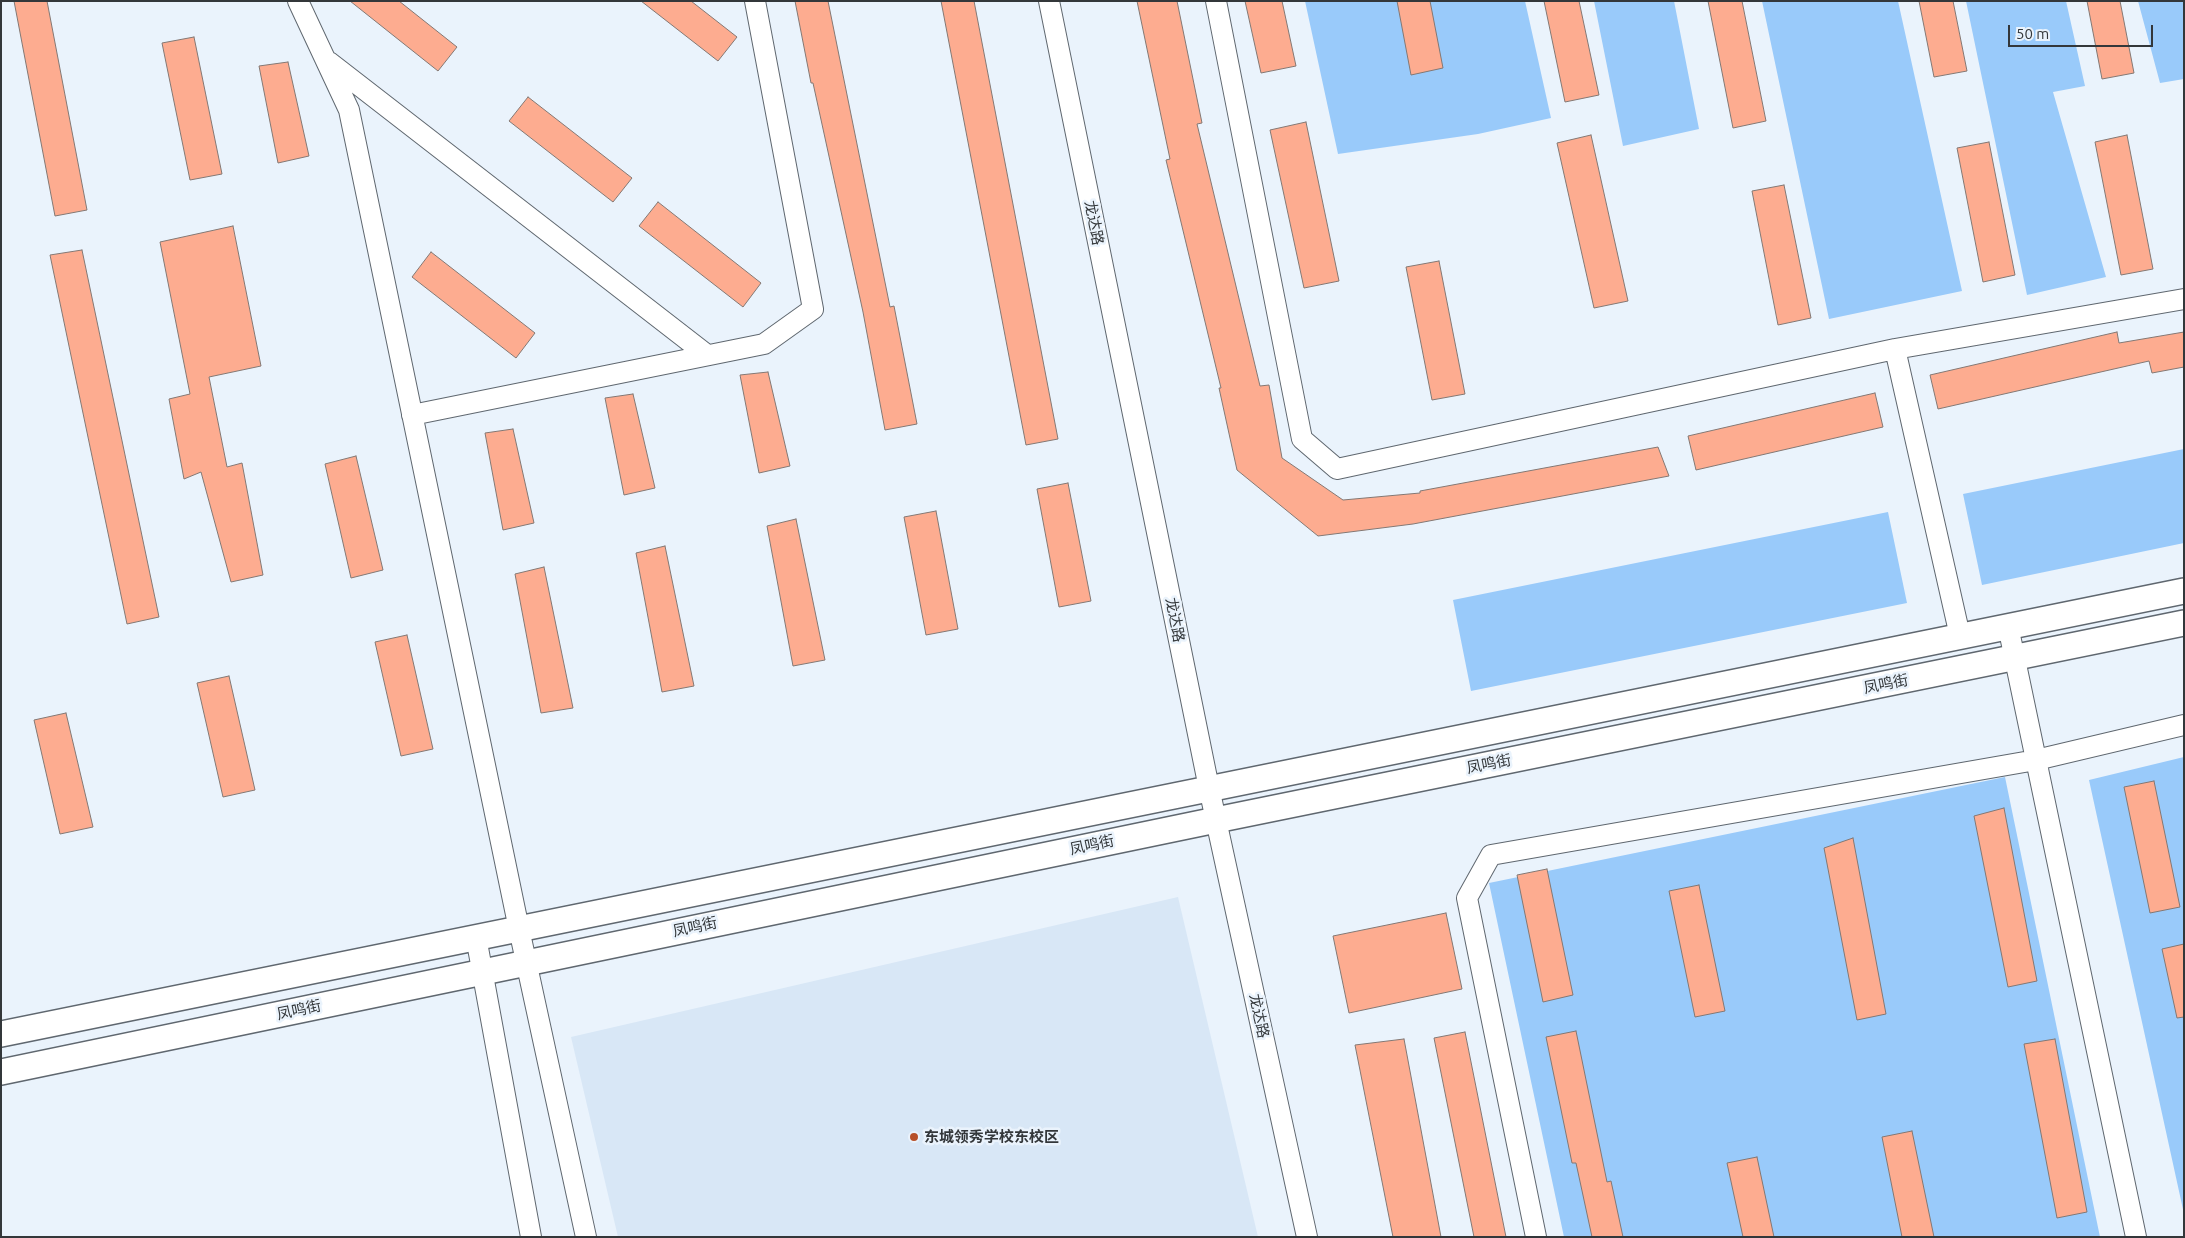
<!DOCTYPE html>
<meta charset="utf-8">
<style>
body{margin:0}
#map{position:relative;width:2185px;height:1238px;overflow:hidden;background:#eaf3fc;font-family:Ubuntu,sans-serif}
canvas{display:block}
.frame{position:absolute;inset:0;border:2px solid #33373a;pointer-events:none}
.scale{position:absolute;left:2008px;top:25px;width:145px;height:22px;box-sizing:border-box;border:2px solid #33373a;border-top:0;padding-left:6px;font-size:15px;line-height:18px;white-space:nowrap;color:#33373a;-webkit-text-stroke:4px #eaf3fc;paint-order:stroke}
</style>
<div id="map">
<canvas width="2185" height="1238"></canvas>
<div class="frame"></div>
<div class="scale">50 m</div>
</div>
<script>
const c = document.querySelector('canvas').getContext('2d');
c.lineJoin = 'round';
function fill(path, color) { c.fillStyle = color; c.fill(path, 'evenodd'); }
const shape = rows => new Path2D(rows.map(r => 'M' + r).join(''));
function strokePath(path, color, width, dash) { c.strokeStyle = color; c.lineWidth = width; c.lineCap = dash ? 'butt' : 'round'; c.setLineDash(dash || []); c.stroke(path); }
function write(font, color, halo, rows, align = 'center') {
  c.font = font + ' Ubuntu,"Noto Sans SC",sans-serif'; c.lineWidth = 5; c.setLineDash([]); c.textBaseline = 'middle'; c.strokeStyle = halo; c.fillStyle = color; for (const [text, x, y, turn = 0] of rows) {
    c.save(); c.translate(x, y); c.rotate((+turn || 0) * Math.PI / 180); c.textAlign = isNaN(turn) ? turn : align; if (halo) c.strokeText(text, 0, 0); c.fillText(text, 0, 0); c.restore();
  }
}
fill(shape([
 [1178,897,1258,1237,618,1237,571,1037]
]), '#d8e7f6');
fill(shape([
 [1305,1,1525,1,1551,118,1478,134,1338,154],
 [1594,1,1674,1,1699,129,1623,146],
 [1762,1,1898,1,1962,291,1829,319],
 [1966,1,2066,1,2085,86,2053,92,2106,277,2027,295],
 [2138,1,2184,1,2184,79,2160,83],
 [2184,449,2184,543,1982,585,1963,494],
 [1888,512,1907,603,1471,691,1453,600],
 [2184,757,2184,1214,2089,780],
 [2005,777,2100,1237,1564,1237,1489,883]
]), '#99cafa');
const building = shape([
 [14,1,47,1,87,210,55,216,14,1],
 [350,1,399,1,457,47,438,71,350,1],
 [641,1,691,1,737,37,718,61,641,1],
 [795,1,828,1,890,307,894,306,917,424,885,430,863,312,813,83,811,83,795,1],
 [941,1,974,1,1058,439,1026,445,941,1],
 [1137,1,1177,1,1202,123,1197,124,1260,386,1269,385,1282,458,1343,500,1420,493,1420,491,1658,447,1669,476,1413,524,1318,536,1237,470,1219,388,1221,388,1166,160,1170,159,1137,1],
 [1245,1,1282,1,1296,66,1261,73,1245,1],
 [1397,1,1430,1,1443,68,1411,75,1397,1],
 [1544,1,1579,1,1599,95,1565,102,1544,1],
 [1708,1,1742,1,1766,121,1733,128,1708,1],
 [1919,1,1953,1,1967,71,1934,77,1919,1],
 [2087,1,2120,1,2134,73,2102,79,2087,1],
 [194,37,222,174,190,180,162,43,194,37],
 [288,62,309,156,278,163,259,66,288,62],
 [528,97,632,178,613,202,509,121,528,97],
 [1306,122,1339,281,1304,288,1270,130,1306,122],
 [1591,135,1628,301,1594,308,1557,143,1591,135],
 [2127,135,2153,269,2121,275,2095,142,2127,135],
 [1989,142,2015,275,1983,282,1957,148,1989,142],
 [1784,185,1811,318,1778,325,1752,191,1784,185],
 [658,202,761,283,743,307,639,226,658,202],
 [233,226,261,366,209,377,227,467,242,463,263,575,231,582,201,472,184,479,169,399,190,394,160,242,233,226],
 [82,250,159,617,127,624,50,255,82,250],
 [431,252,535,333,516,358,412,277,431,252],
 [1439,261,1465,394,1432,400,1406,267,1439,261],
 [2117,332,2119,343,2184,332,2184,367,2152,373,2149,361,1938,409,1930,375,2117,332],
 [768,372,790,466,759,473,740,375,768,372],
 [1875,393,1883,427,1696,470,1688,436,1875,393],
 [633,394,655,488,624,495,605,398,633,394],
 [513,429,534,523,503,530,485,433,513,429],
 [356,456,383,570,351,578,325,464,356,456],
 [1068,483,1091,601,1059,607,1037,489,1068,483],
 [936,511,958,629,926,635,904,517,936,511],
 [796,519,825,660,793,666,767,526,796,519],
 [665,546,694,686,662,692,636,553,665,546],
 [544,567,573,708,541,713,515,574,544,567],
 [407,635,433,749,401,756,375,642,407,635],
 [229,676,255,790,223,797,197,683,229,676],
 [66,713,93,827,60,834,34,720,66,713],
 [2154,781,2180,907,2150,913,2124,787,2154,781],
 [2004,808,2037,981,2008,987,1974,816,2004,808],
 [1853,838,1886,1014,1857,1020,1824,848,1853,838],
 [1547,869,1573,995,1543,1002,1517,875,1547,869],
 [1699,885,1725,1011,1695,1017,1669,891,1699,885],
 [1446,913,1462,989,1349,1013,1333,936,1446,913],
 [2184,944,2184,1017,2177,1018,2162,949,2184,944],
 [1576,1031,1607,1182,1611,1181,1623,1237,1592,1237,1576,1163,1572,1163,1546,1037,1576,1031],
 [1465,1032,1506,1237,1474,1237,1434,1038,1465,1032],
 [1404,1039,1441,1237,1393,1237,1355,1045,1404,1039],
 [2055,1039,2087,1212,2057,1218,2024,1044,2055,1039],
 [1912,1131,1934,1237,1902,1237,1882,1137,1912,1131],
 [1757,1157,1774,1237,1743,1237,1727,1163,1757,1157]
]);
fill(building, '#fdac90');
strokePath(building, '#837874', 1);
const minor = shape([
 [298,1,349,110,519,929,586,1237],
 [1049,1,1209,788,1307,1237],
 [1216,1,1302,439,1337,469,1895,349,1960,636],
 [329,62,707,355],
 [1895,349,2184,299],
 [412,415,764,344,813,309,755,1],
 [2008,626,2136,1237],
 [476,937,531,1237],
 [1536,1237,1467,898,1491,855,2036,760,2184,725]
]);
const major = shape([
 [1,1034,2184,591],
 [1,1072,1216,820,2184,623]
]);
strokePath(minor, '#5f676f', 22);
strokePath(major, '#5f676f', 28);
strokePath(minor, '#fff', 20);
strokePath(major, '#fff', 25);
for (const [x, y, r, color] of [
 [914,1137,5,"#b75029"]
]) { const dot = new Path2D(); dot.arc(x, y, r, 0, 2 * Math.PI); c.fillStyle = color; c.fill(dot); strokePath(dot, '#eaf3fc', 2); }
write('15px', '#33373a', '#eaf3fc', [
 ["龙达路",1094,223,79],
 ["龙达路",1175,620,79],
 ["凤鸣街",1886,684,-11],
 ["凤鸣街",1489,764,-11],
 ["凤鸣街",1092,845,-12],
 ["凤鸣街",695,927,-12],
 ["凤鸣街",299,1010,-12],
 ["龙达路",1259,1016,78]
]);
write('bold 15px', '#33373a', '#eaf3fc', [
 ["东城领秀学校东校区",924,1137]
], 'left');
</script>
